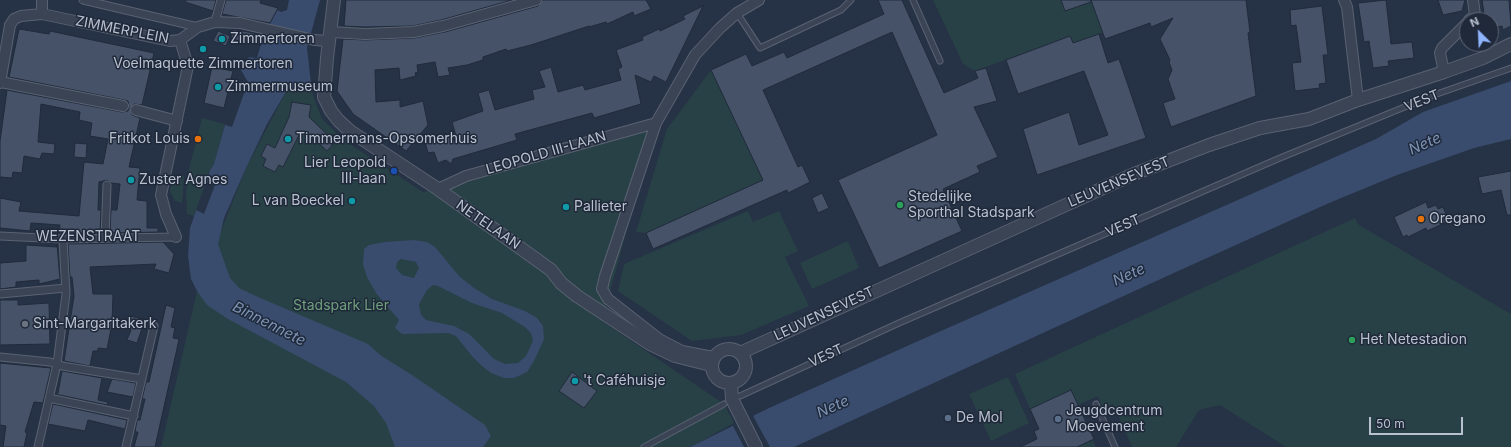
<!DOCTYPE html>
<meta charset="utf-8">
<style>
body{margin:0}
#map{position:relative;width:1511px;height:447px;overflow:hidden;background:#263245;font-family:Inter,sans-serif}
canvas{display:block}
.north{position:absolute;left:1459px;top:12px;width:40px;height:40px;box-sizing:border-box;background:#1f293a;border:1px solid #5d6575;border-radius:50%;rotate:336deg;font-size:11px;font-weight:700;line-height:16px;text-align:center;color:#b9c0ce}
.north::after{content:'';display:block;margin:auto;width:14px;height:18px;background:#8fb4fd;clip-path:polygon(50% 0,100% 100%,50% 72%,0 100%)}
.scale{position:absolute;left:1369px;top:417px;width:94px;height:18px;box-sizing:border-box;border:2px solid #b9c0ce;border-top:0;padding-left:5px;font-size:12px;line-height:14px;white-space:nowrap;color:#b9c0ce;-webkit-text-stroke:3px #1f293a;paint-order:stroke}
</style>
<div id="map">
<canvas width="1511" height="447"></canvas>
<div class="north">N</div>
<div class="scale">50 m</div>
</div>
<script>
const c = document.querySelector('canvas').getContext('2d');
c.lineJoin = 'round';
function fill(path, color) { c.fillStyle = color; c.fill(path, 'evenodd'); }
const shape = rows => new Path2D(rows.map(r => 'M' + r).join(''));
function strokePath(path, color, width, dash) { c.strokeStyle = color; c.lineWidth = width; c.lineCap = dash ? 'butt' : 'round'; c.setLineDash(dash || []); c.stroke(path); }
function write(font, color, halo, rows, align = 'center') {
  c.font = font + ' Inter,sans-serif'; c.lineWidth = 3; c.setLineDash([]); c.textBaseline = 'middle'; c.strokeStyle = halo; c.fillStyle = color; for (const [text, x, y, turn = 0] of rows) {
    c.save(); c.translate(x, y); c.rotate((+turn || 0) * Math.PI / 180); c.textAlign = isNaN(turn) ? turn : align; if (halo) c.strokeText(text, 0, 0); c.fillText(text, 0, 0); c.restore();
  }
}
fill(shape([
 [933,0,1061,0,1065,11,1092,2,1104,32,1073,43,1070,36,975,71,963,64],
 [711,70,763,180,646,233,636,232,667,129],
 [287,90,312,92,322,119,345,141,423,192,438,189,656,123,602,321,724,404,734,423,690,447,161,447,197,291,247,166],
 [202,118,225,124,214,165,210,169,194,216,187,214,186,194,189,169],
 [184,175,183,193,182,203,175,201,170,192,171,185,175,178],
 [748,211,753,222,779,211,798,251,785,257,809,306,741,335,692,341,618,291,624,264],
 [1355,218,1359,225,1511,314,1511,447,1286,447,1220,405,1199,410,1176,447,1132,447,1113,404,1103,408,1098,396,1078,405,1071,391,1030,409,1015,374],
 [848,241,859,268,812,289,800,263],
 [1008,377,1029,423,991,441,969,394],
 [1093,440,1096,447,1077,447]
]), '#284146');
fill(shape([
 [289,0,320,0,307,48,312,92,293,88,287,90,267,124,247,166,224,218,218,244,230,278,239,288,258,297,368,344,380,355,412,375,485,425,491,436,483,447,395,447,386,423,374,406,346,382,228,319,207,305,197,291,191,279,188,256,190,228,210,170,214,164,225,125,232,127,248,82,241,70,244,62,249,57,257,58,264,34,277,10,281,12,287,10],
 [1511,81,1511,139,1474,148,1397,175,1329,203,1176,272,794,447,690,447,769,408,916,342,1376,139,1423,112],
 [414,240,427,242,435,247,459,276,474,288,492,299,525,311,537,318,543,326,544,339,534,361,527,372,514,378,504,378,491,373,482,366,472,356,456,336,448,333,402,334,395,328,399,320,376,293,367,277,363,264,364,249,369,245,385,242],
 [401,259,416,262,419,268,414,278,402,275,396,268,397,262],
 [433,285,438,286,472,303,502,313,525,327,531,333,533,341,526,356,518,363,505,364,494,359,469,334,454,326,426,320,421,315,419,304,427,290]
]), '#394c6d');
fill(shape([
 [206,182,215,185,204,214,196,210],
 [752,414,770,447,744,447,732,424]
]), '#263245');
const building = shape([
 [186,0,216,0,213,11,185,2,186,0],
 [226,0,261,0,260,3,278,8,270,23,222,14,226,0],
 [346,0,512,0,441,20,412,26,365,27,344,26,346,0],
 [542,0,646,0,651,9,634,16,633,12,607,24,606,22,589,27,589,26,531,45,507,51,506,49,483,57,483,60,467,65,448,68,450,75,438,77,435,62,417,65,418,72,415,73,416,76,400,80,399,68,375,70,376,102,400,100,400,107,423,101,428,125,406,151,353,114,337,91,343,39,365,40,414,38,445,32,538,6,542,0],
 [878,0,902,0,944,93,978,78,975,71,986,68,997,101,974,107,998,157,977,166,980,172,943,189,962,231,879,268,838,180,937,135,892,32,763,90,798,167,802,165,810,182,788,193,787,190,653,249,646,233,763,180,711,70,746,54,752,66,784,52,787,58,884,14,878,0],
 [1061,0,1091,0,1091,2,1065,11,1061,0],
 [1091,0,1246,0,1250,32,1248,33,1256,96,1171,127,1163,103,1175,99,1168,79,1172,70,1169,62,1170,60,1160,39,1173,18,1151,27,1150,23,1105,39,1091,0],
 [1386,0,1391,44,1412,42,1414,58,1388,61,1389,66,1373,68,1369,41,1364,42,1358,3,1386,0],
 [1438,0,1465,0,1462,11,1443,15,1438,0],
 [1482,0,1509,0,1511,26,1503,30,1502,26,1491,28,1491,20,1485,20,1482,0],
 [703,6,666,82,654,76,651,82,635,75,641,104,594,118,592,113,515,134,517,140,453,159,451,164,446,160,438,163,434,152,428,153,425,142,447,136,458,143,452,122,483,111,478,93,489,90,495,110,534,99,532,90,545,87,539,71,551,67,558,92,583,85,585,90,621,80,618,69,622,67,616,50,643,40,642,37,659,29,660,31,685,19,683,16,703,6],
 [1322,6,1328,55,1323,55,1326,83,1319,84,1320,88,1295,91,1292,63,1301,62,1296,25,1291,26,1290,10,1322,6],
 [19,29,49,34,50,31,154,53,142,105,134,104,130,109,132,115,140,118,129,167,140,168,137,200,147,201,147,228,158,228,158,232,110,233,111,210,117,210,120,184,111,183,107,180,99,182,98,210,101,210,100,233,59,234,60,225,31,223,30,231,0,228,0,198,21,202,19,211,79,216,84,162,103,164,108,139,90,136,92,123,79,120,80,112,41,104,38,142,55,144,54,154,42,153,40,159,24,156,22,173,13,172,12,178,0,177,0,141,7,90,122,112,128,111,129,107,128,101,124,100,9,77,19,29],
 [233,29,263,35,261,45,231,39,233,29],
 [218,31,230,36,226,46,213,41,218,31],
 [1099,34,1108,63,1119,59,1146,138,1037,175,1023,129,1069,112,1079,145,1108,135,1084,71,1018,94,1006,60,1070,36,1073,43,1099,34],
 [212,67,233,71,224,108,204,103,212,67],
 [292,102,311,105,309,117,335,142,327,151,312,137,301,131,283,167,279,165,275,172,263,166,266,159,261,156,267,144,275,148,289,117,292,102],
 [75,143,87,144,86,158,74,157,75,143],
 [1511,171,1511,215,1507,215,1501,190,1482,194,1478,177,1511,171],
 [822,193,829,208,818,213,812,198,822,193],
 [1426,202,1428,208,1436,205,1438,209,1443,207,1449,221,1427,231,1426,228,1408,237,1407,235,1403,237,1394,217,1426,202],
 [163,242,174,254,169,273,154,269,156,264,90,267,93,294,113,294,112,324,107,349,98,348,98,351,93,351,90,366,64,361,74,296,72,277,70,277,68,244,163,242],
 [57,244,60,279,39,284,39,280,16,282,16,287,0,289,0,263,26,261,26,245,57,247,57,244],
 [0,300,18,300,18,305,49,303,50,344,0,345,0,300],
 [166,305,175,308,171,327,175,328,173,338,179,339,178,344,155,447,134,447,138,432,135,432,137,420,140,420,145,399,142,399,146,382,149,382,166,305],
 [131,316,145,320,137,343,127,340,131,330,127,329,131,316],
 [0,363,51,368,43,403,34,402,25,432,27,433,24,447,3,447,6,426,0,425,0,363],
 [62,371,102,378,98,400,108,402,107,405,55,394,58,393,62,371],
 [572,372,597,391,584,408,559,391,572,372],
 [112,379,136,383,133,397,107,392,112,379],
 [1071,390,1094,439,1077,447,1020,447,1037,439,1034,431,1039,429,1030,409,1071,390],
 [53,404,127,420,125,429,88,420,85,431,48,424,53,404]
]);
fill(building, '#455268');
strokePath(building, '#212b3c', 1);
const service = shape([
 [913,0,940,61],
 [737,13,760,48,841,10,851,0],
 [740,396,899,323,1280,158,1434,95,1511,68],
 [1096,404,1115,447],
 [644,447,724,404]
]);
const pedestrian = shape([
 [83,0,198,27],
 [215,22,221,0],
 [0,236,63,239,176,237],
 [105,238,107,185],
 [0,294,66,288],
 [0,357,50,362,62,366,142,379],
 [49,398,134,416],
 [38,447,57,364,66,294,63,239],
 [126,447,154,326]
]);
const minor = shape([
 [42,0,42,14],
 [1344,0,1347,7,1358,100],
 [1469,20,1475,15,1473,0],
 [331,32,365,34,413,32,443,26,536,0],
 [1444,72,1440,53,1442,48,1467,23],
 [0,82,123,106],
 [0,83,10,25,14,19,21,16,42,14,170,41,180,40,198,27,215,22,240,23,314,40,328,41],
 [136,110,177,121],
 [438,189,466,176,656,123],
 [176,237,166,214,161,195,188,66,180,40],
 [713,357,682,351,659,339,608,299,602,289,605,276,656,123,695,55,720,28,737,13,759,0]
]);
const tertiary = shape([
 [334,0,327,58,324,97,331,111,339,121,350,131,438,189,551,270,561,283,577,296,650,344,675,356,711,365],
 '712 366a17 17 0 1 1 34 0a17 17 0 1 1-34 0Z',
 [740,353,1134,174,1209,145,1260,128,1309,119,1358,100,1444,72,1483,58,1511,44],
 [731,384,732,399,756,447]
]);
strokePath(service, '#5a6272', 7);
strokePath(pedestrian, '#5a6272', 9);
strokePath(minor, '#5a6272', 12);
strokePath(tertiary, '#5a6272', 14);
strokePath(service, '#3b4455', 5);
strokePath(pedestrian, '#3b4455', 7);
strokePath(minor, '#3b4455', 10);
strokePath(tertiary, '#3b4455', 12);
for (const [x, y, r, color] of [
 [222,39,4,"#0f9aa8"],
 [203,49,4,"#0f9aa8"],
 [218,87,4,"#0f9aa8"],
 [198,139,4,"#e8710a"],
 [288,139,4,"#0f9aa8"],
 [394,171,4,"#1a4fb4"],
 [131,180,4,"#0f9aa8"],
 [352,201,4,"#0f9aa8"],
 [900,205,4,"#2e9e5b"],
 [566,207,4,"#0f9aa8"],
 [1421,219,4,"#e8710a"],
 [25,324,4,"#6b7280"],
 [1352,340,4,"#2e9e5b"],
 [575,381,4,"#0f9aa8"],
 [948,418,4,"#5c6f8a"],
 [1058,419,4,"#5c6f8a"]
]) { const dot = new Path2D(); dot.arc(x, y, r, 0, 2 * Math.PI); c.fillStyle = color; c.fill(dot); strokePath(dot, '#1f293a', 1.5); }
write('14px', '#b9c0ce', '#1f293a', [
 ["ZIMMERPLEIN",122,30,11],
 ["VEST",1422,101,-22],
 ["LEOPOLD III-LAAN",546,153,-16],
 ["LEUVENSEVEST",1119,182,-23],
 ["NETELAAN",488,225,35],
 ["VEST",1123,226,-23],
 ["WEZENSTRAAT",88,237],
 ["LEUVENSEVEST",824,314,-25],
 ["VEST",826,356,-25]
]);
write('14px', '#b9c0ce', '#1f293a', [
 ["Zimmertoren",230,39],
 ["Voelmaquette Zimmertoren",203,64,"center"],
 ["Zimmermuseum",226,87],
 ["Fritkot Louis",190,139,"right"],
 ["Timmermans-Opsomerhuis",296,139],
 ["Lier Leopold",386,163,"right"],
 ["III-laan",386,179,"right"],
 ["Zuster Agnes",139,180],
 ["Stedelijke",908,197],
 ["Sporthal Stadspark",908,213],
 ["L van Boeckel",344,201,"right"],
 ["Pallieter",574,207],
 ["Oregano",1429,219],
 ["Sint-Margaritakerk",33,324],
 ["Het Netestadion",1360,340],
 ["'t Caféhuisje",583,381],
 ["Jeugdcentrum",1066,411],
 ["Moevement",1066,427],
 ["De Mol",956,418]
], 'left');
write('14px', '#6fa07c', '#1f293a', [
 ["Stadspark Lier",341,306]
]);
write('italic 15px', '#7e94b6', '#1f293a', [
 ["Nete",1425,144,-24],
 ["Nete",1129,275,-24],
 ["Binnennete",269,324,27],
 ["Nete",833,407,-24]
]);
</script>
